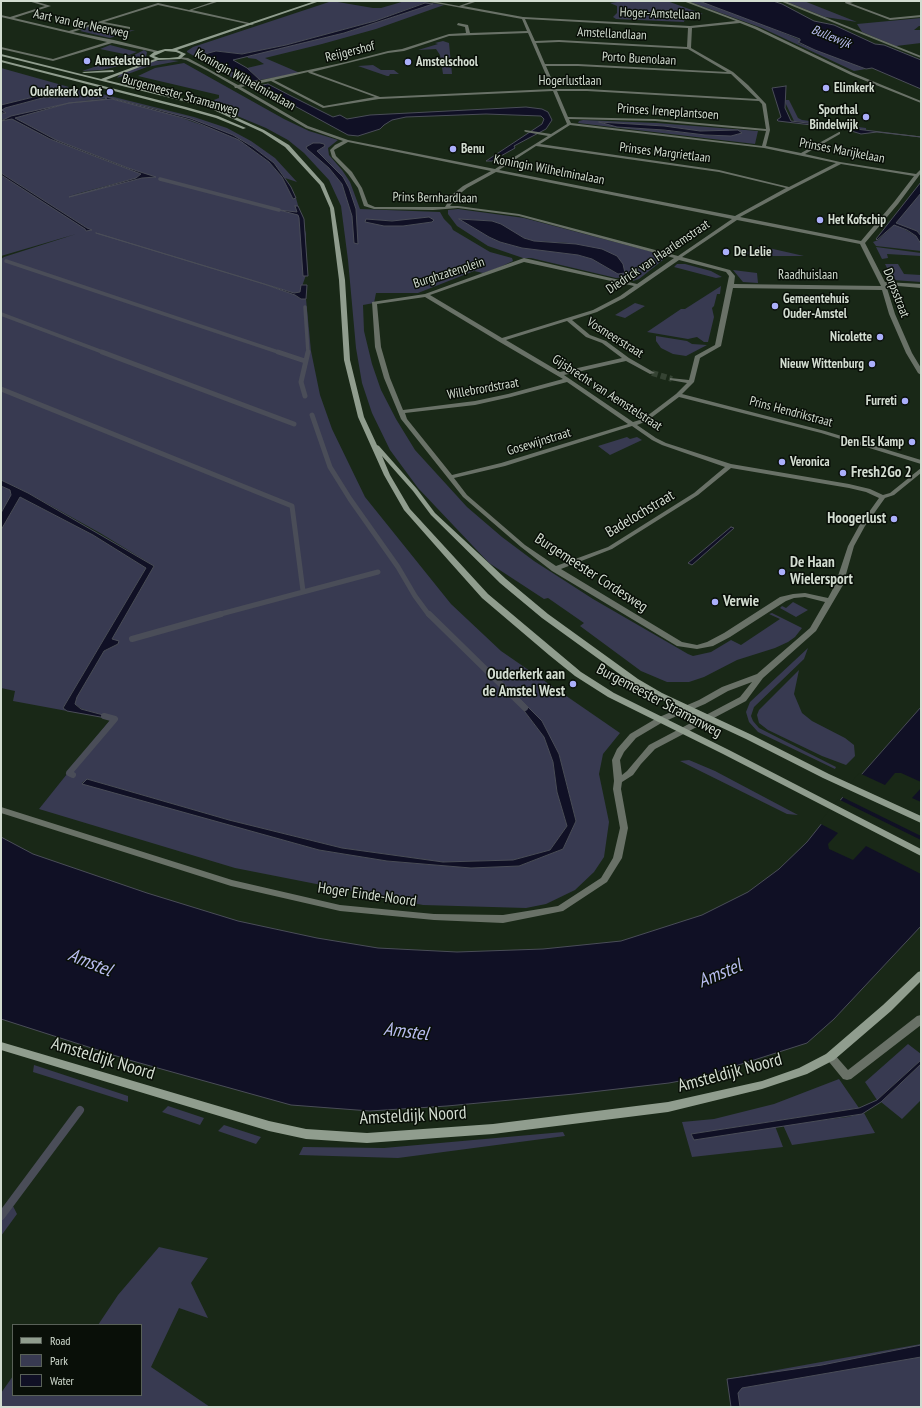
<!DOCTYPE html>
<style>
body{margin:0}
#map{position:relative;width:922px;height:1408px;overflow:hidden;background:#192817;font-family:"PT Sans Narrow",sans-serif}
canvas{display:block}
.frame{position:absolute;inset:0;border:2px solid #d2dcd0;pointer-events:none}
.legend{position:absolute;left:12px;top:1324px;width:130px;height:72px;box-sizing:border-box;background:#090f08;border:1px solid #596158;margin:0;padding:5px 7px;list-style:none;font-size:12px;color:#d2dcd0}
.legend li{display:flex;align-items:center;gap:8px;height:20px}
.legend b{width:20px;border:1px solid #596158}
</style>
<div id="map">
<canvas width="922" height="1408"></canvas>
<div class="frame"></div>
<ul class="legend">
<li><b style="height:5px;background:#909d8e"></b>Road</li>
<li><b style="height:11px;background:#383a51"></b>Park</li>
<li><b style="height:11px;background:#101025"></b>Water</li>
</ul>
</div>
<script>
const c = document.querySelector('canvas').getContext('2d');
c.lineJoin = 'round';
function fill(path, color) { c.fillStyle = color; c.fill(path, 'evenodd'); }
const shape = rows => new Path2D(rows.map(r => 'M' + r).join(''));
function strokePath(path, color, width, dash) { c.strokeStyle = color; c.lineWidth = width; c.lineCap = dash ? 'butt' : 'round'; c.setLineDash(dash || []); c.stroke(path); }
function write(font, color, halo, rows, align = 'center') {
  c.font = font + ' "PT Sans Narrow",sans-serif'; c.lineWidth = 3; c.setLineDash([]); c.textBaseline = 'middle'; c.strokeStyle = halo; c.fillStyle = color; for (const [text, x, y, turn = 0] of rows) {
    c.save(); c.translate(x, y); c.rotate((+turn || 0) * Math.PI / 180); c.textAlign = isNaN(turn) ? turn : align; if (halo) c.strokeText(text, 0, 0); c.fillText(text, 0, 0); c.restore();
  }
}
fill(shape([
 [332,1,373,8,381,8,405,1,419,1,444,5,376,29,322,44,265,58,300,73,260,80,247,68,264,64,256,59,248,58,247,56,344,33,432,4,424,3,375,21,286,45,242,54,216,51,202,55,240,77,251,81,245,82,240,82,187,52,187,51,193,47],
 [624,1,667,1,703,14,685,17,684,22,616,19,613,17,617,13,617,6,610,3],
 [688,1,699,1,769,27,800,40,798,43,866,69,854,71,762,28],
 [785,1,804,1,857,22,825,17],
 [921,18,921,26,919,26,914,30,921,30,921,43,896,46,862,32,857,24],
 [99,24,100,24,96,25,123,31,135,30,110,38,80,31,82,30,79,29],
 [443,41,449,43,452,74,443,74,440,55,436,49,418,50,438,44,435,43],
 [110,45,137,52,129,55,100,49],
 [144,50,147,52,146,57,139,61,136,61,132,63,102,70,82,71,121,58,118,57,132,56],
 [169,60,179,61,147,67,117,78,121,73,155,61],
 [184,63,284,119,309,131,338,140,328,148,329,155,342,170,350,182,360,209,440,212,444,219,451,226,453,230,490,252,512,258,513,261,498,268,483,273,474,271,418,293,376,293,374,303,363,305,364,331,372,364,381,390,396,419,415,450,467,507,502,537,534,561,593,599,688,654,693,656,711,652,731,640,741,645,780,619,769,614,772,613,802,628,795,637,788,642,775,648,737,660,704,677,689,682,667,682,641,671,580,626,584,623,548,598,544,599,489,563,418,488,390,450,372,413,362,383,356,348,348,260,341,206,329,180,304,153,288,140,266,128,206,103,219,98,219,95,138,76,155,68],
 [309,150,316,151,330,163,356,209,352,226,352,216,342,184,329,168],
 [429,217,432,222,402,226,384,226,376,220,397,221],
 [373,65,381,70,394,70,399,74,390,74,389,76,387,76,358,66],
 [1,68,69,87,67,88,69,90,75,89,90,91,194,117,227,128,251,141,275,158,297,182,285,178,274,163,253,147,233,135,157,109,107,97,106,97,108,98,69,103,1,120,1,113,3,114,2,109,5,108,46,97,57,98,49,93,1,105],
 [112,99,168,113,213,129,239,140,269,162,282,177,293,199,296,198,306,234,306,275,300,292,294,293,97,233,264,284,295,295,301,299,306,299,311,351,320,395,332,429,365,497,451,604,501,651,620,733,603,754,599,774,609,822,604,857,594,872,575,890,546,904,526,908,423,905,235,868,39,809,111,719,106,718,107,716,82,709,75,704,77,697,104,651,118,644,112,639,154,566,100,533,28,493,1,480,1,259,4,257,76,234,1,256,1,175,86,229,87,228,1,173,1,121,12,119,50,139,141,174,136,178,69,196,142,178,155,177,128,168,56,140,15,118,69,103],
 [514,694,559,754,576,821,563,849,519,866,471,868,387,861,319,850,82,783,87,779,229,820,342,848,443,862,513,860,550,850,567,826,557,792,553,762,544,737,525,712],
 [784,100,789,100,798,118,802,120,866,128,866,130,794,121],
 [583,120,657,123,758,131,755,144,578,123,579,121],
 [599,122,664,126,700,131,738,130,742,133,718,136,705,135,652,129,617,127],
 [921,193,921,236,917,231,895,223],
 [458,209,524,218,668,256,639,279,633,281,633,278,628,277,616,278,531,258,523,258,488,246,457,226,448,214,448,210],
 [460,219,492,221,524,238,534,241,569,243,623,264,623,270,618,274,592,259,578,255,522,248,500,242,489,237],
 [894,225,899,226,916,236,921,244,921,251,876,246,873,242,878,240],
 [760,246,804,256,763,256,737,253,742,250,751,252],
 [876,247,921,253,921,256,887,254,888,258,882,259],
 [677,264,685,264,711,271,722,277,716,278,674,267],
 [885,264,898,264,904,274,921,275,921,282,893,280],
 [733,270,757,273,758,283,743,282],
 [721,286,720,294,717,294,714,306,712,308,714,317,708,342,704,342,697,337,688,339,647,332,681,309,685,309],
 [803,295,840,295,841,298,830,298,830,301,803,300],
 [635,303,645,306,625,318,615,315],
 [656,336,687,341,692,344,707,345,686,356,673,354,661,348,656,341],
 [627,437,630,439,637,437,642,440,610,455,598,446],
 [1,486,10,490,11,496,1,513],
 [20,497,93,535,146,568,63,708,67,711,13,701,15,691,1,688,1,530],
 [793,602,808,610,796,617,780,608,782,606,786,608],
 [808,648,804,659,754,707,751,716,753,721,759,728,836,767,835,769,758,732,749,722,746,712,750,702],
 [799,670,794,694,802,713,812,721,845,738,854,745,855,756,846,765,822,756,768,730,759,723,757,715,759,710],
 [689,760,715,771,798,815,787,814,680,761],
 [908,1044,921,1054,921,1060,877,1100,865,1082],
 [921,1064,921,1100,902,1119,881,1102],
 [34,1065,128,1096,128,1102,33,1072],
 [839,1079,859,1108,691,1134,694,1140,775,1126,783,1147,692,1157,682,1122,714,1119,774,1104],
 [168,1106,204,1118,200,1125,162,1112],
 [864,1113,875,1133,792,1145,783,1125,848,1117],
 [224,1125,261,1137,256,1144,218,1131],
 [563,1132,565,1136,398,1158,299,1155,303,1147,384,1148],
 [12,1204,17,1214,1,1236,1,1218],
 [159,1247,208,1258,191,1283,208,1318,179,1308,151,1367,210,1407,1,1407,1,1393,13,1376,13,1395,141,1395,141,1325,98,1325,118,1295],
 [921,1344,921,1407,731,1407,727,1379]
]), '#383a51');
const water = shape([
 [699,1,773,1,782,4,814,21,834,25,875,44,884,45,921,60,921,89,872,68,866,69,815,50,798,42,800,41,800,39,699,1],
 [425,3,433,4,344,33,233,60,247,68,260,80,251,81,240,77,201,55,216,51,242,54,286,45,375,21,425,3],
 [268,84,293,97,333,117,340,115,347,119,370,115,526,107,542,109,548,112,552,120,546,129,514,146,515,148,492,161,486,161,542,124,544,119,541,116,486,114,406,117,392,120,384,125,380,129,358,136,348,135,258,86,268,84],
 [786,86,785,108,791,121,921,137,877,132,861,134,845,129,778,121,777,120,781,117,772,88,786,86],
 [58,91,61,92,53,95,58,98,46,97,5,108,2,110,6,113,1,113,1,105,58,91],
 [107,97,190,118,233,135,253,147,274,163,291,187,296,198,293,199,282,177,269,162,239,140,191,120,112,99,69,103,15,118,56,140,128,168,156,177,142,178,69,197,136,178,141,174,50,139,12,119,1,121,11,116,69,103,107,99,105,98,107,97],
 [599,122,664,126,700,131,738,130,742,133,731,136,705,135,664,130,617,127,599,122],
 [313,143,320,143,324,144,325,146,317,151,343,177,349,188,356,209,358,244,354,243,352,216,342,184,329,168,307,149,306,147,313,143],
 [1,173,87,228,92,230,86,231,85,229,1,175,1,173],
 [921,182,921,193,896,223,917,231,921,236,921,244,916,236,907,230,894,225,877,240,876,239,921,182],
 [295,206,298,206,304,219,308,276,303,276,299,218,298,215,279,210,297,212,295,206],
 [429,217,434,220,432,222,403,226,384,226,365,222,366,219,392,221,429,217],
 [459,219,492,221,501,224,524,238,534,241,576,244,602,249,617,256,623,264,625,273,618,274,592,259,578,255,522,248,500,242,489,237,459,219],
 [96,233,294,293,300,292,301,285,307,285,306,299,301,299,295,295,264,284,96,233],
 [1,480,28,493,154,566,112,639,119,641,118,644,104,651,77,697,75,704,81,709,107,716,106,718,67,711,63,708,146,568,93,535,20,497,1,530,1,513,11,495,10,490,1,486,1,480],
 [731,527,734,528,692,565,688,563,731,527],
 [513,692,542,721,559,754,576,821,563,849,519,866,471,868,387,861,319,850,82,784,87,779,229,820,342,848,443,862,513,860,550,850,567,826,557,792,553,762,544,737,525,712,513,692],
 [921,707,921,926,834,1019,807,1043,701,1077,669,1083,574,1094,447,1106,370,1111,291,1105,129,1060,1,1019,1,837,33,854,147,893,238,921,317,938,378,948,457,952,543,949,621,941,702,915,748,892,779,869,807,842,854,783,921,707],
 [921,1060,921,1064,881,1102,862,1114,694,1140,691,1134,859,1108,877,1100,921,1060],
 [921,1345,921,1357,742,1388,738,1393,740,1407,731,1407,727,1379,822,1365,921,1345]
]);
fill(water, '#101025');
strokePath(water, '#4a4d58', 1);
fill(shape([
 [859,773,885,785,895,773,901,773,921,782,921,788,912,798,921,802,921,836,840,796],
 [838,799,921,840,921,874,866,846,853,860,829,849,828,844,838,833,819,823]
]), '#192817');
strokePath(shape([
 [160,179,279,210],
 [6,261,281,353],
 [305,307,308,353],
 [1,314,105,353]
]), '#4a4d58', 3.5);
strokePath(shape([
 [102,352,294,424],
 [278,352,305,361],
 [1,389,292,506,303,591],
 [305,396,301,382,308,352],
 [312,415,330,467,350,499,398,567,415,596,429,615],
 [217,615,378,572]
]), '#4a4d58', 5);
strokePath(shape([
 [429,614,525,708],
 [132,639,221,614],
 [73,775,69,773,115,719,104,716]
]), '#4a4d58', 6);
strokePath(shape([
 [1,1216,80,1110]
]), '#4a4d58', 8);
strokePath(shape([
 [652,373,672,379]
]), '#354333', 6, [6, 3]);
fill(shape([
 [28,1,34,1,51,6,14,18,69,31,158,3,189,10,215,1,220,1,192,10,254,24,252,25,158,5,104,22,130,27,130,29,100,23,73,32,114,40,158,51,158,53,112,43,53,61,1,49,1,47,53,59,107,42,1,17,1,15,10,17,45,6,28,1],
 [424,1,432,1,459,6,473,1,478,1,463,6,523,17,690,26,736,21,683,1,688,1,757,27,853,73,921,101,921,103,851,75,755,29,740,23,692,28,691,48,733,72,748,85,766,104,770,130,766,146,801,153,839,132,840,132,840,134,805,154,840,162,916,174,921,169,921,173,898,204,865,243,885,282,921,284,921,288,886,285,895,314,912,353,921,368,921,375,918,373,906,353,889,314,882,290,733,288,721,346,700,358,694,382,682,394,825,431,921,460,921,464,821,433,679,397,647,421,637,425,656,438,666,443,731,464,849,484,870,489,883,495,890,493,921,468,921,473,894,495,885,498,865,526,854,546,843,585,816,631,763,678,746,701,655,749,641,764,633,775,622,782,621,789,628,828,622,858,607,882,563,911,503,923,434,920,340,911,231,886,1,813,1,807,232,880,340,905,434,914,503,915,558,906,601,878,613,858,620,828,613,789,614,781,612,760,617,749,630,734,657,718,699,700,722,687,757,674,810,628,825,602,805,597,794,598,786,601,730,637,713,646,697,649,677,646,552,571,521,547,463,497,401,419,384,378,375,347,372,302,425,294,524,258,637,284,674,258,519,216,458,208,433,210,374,209,364,206,358,188,348,174,332,157,330,150,335,145,343,141,306,128,237,88,235,88,234,86,208,71,186,60,177,58,179,57,188,58,238,85,346,62,388,51,402,49,449,34,466,33,465,27,457,25,458,23,468,25,470,33,527,31,522,19,424,1],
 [525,19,688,28,687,47,559,40,535,41,525,19],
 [528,33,552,89,380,97,312,72,388,53,404,51,449,36,528,33],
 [559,42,688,49,727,72,578,64,545,64,536,43,559,42],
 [546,66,578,66,731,74,757,99,587,89,556,89,546,66],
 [308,72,309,73,375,97,324,106,274,80,308,72],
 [271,81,323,108,379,99,553,91,567,124,551,134,525,130,524,131,526,132,548,136,495,169,348,140,308,126,241,87,271,81],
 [557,91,587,91,759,101,762,104,766,129,655,119,568,117,557,91],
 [569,119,655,121,766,131,762,146,571,123,569,119],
 [570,125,764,148,836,163,789,187,719,170,540,144,570,125],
 [348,142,491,171,463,186,453,194,445,207,375,207,368,204,362,188,352,172,336,156,334,150,348,142],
 [536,146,719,172,786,188,735,216,499,170,536,146],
 [841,164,914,176,894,202,861,241,740,217,792,189,841,164],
 [496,172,732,219,678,256,519,214,458,206,450,206,457,196,467,188,496,172],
 [737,220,860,244,881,286,734,284,735,276,730,270,682,257,737,220],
 [679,260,726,272,729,276,715,345,695,356,689,380,670,378,670,380,687,383,676,394,643,419,633,422,564,375,626,361,650,374,655,373,629,358,606,341,590,335,572,320,597,312,624,298,679,260],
 [524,262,634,286,620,296,593,310,502,338,430,295,524,262],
 [425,297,498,341,563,379,508,394,475,401,403,410,390,378,381,347,377,304,425,297],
 [567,321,586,337,602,343,622,358,560,372,506,340,567,321],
 [567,382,628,424,501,463,452,475,407,419,405,413,475,405,511,397,567,382],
 [632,426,652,440,662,445,725,467,694,493,608,547,556,566,525,545,467,495,454,478,505,466,632,426],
 [731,468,849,488,866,492,879,498,859,526,848,546,835,585,828,598,805,593,793,594,780,597,724,633,707,642,697,645,682,642,561,569,612,549,698,495,731,468],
 [752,682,740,697,649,745,627,771,622,775,620,760,624,752,636,738,663,722,705,704,728,691,752,682],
 [780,1,785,1,921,56,921,58,780,1],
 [846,1,857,1,850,3,890,18,921,15,921,17,890,20,845,3,846,1],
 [921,1015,921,1025,851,1079,847,1080,843,1079,825,1057,826,1054,830,1053,834,1054,848,1070,917,1016,921,1015]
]), '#697167');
fill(shape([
 [315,1,320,1,177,50,186,54,180,59,158,60,106,80,209,105,264,130,289,145,324,184,334,208,345,280,350,360,364,417,377,445,379,446,417,489,435,513,506,579,548,614,638,679,662,693,752,735,829,774,921,816,921,823,823,778,746,739,656,697,632,683,542,618,500,583,431,515,413,491,382,456,390,475,410,509,488,594,581,672,614,693,729,750,921,849,921,856,723,754,608,697,575,676,549,655,482,598,449,561,404,510,384,475,358,417,344,360,339,280,330,208,320,185,285,147,262,132,207,107,1,56,1,54,101,79,155,59,149,56,154,52,165,49,172,49,315,1],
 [165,51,176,52,181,54,178,57,169,58,159,58,154,56,165,51],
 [1,60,186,107,218,116,246,128,243,129,216,118,184,109,1,62,1,60],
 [113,70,114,72,84,73,82,72,113,70],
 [921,971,921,981,891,1011,834,1060,807,1074,762,1089,668,1112,493,1134,367,1143,306,1139,269,1131,1,1050,1,1042,269,1121,306,1129,367,1133,493,1124,668,1102,762,1081,799,1068,826,1054,883,1005,918,972,921,971]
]), '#909d8e');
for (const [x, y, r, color] of [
 [87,61,4,"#abaffb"],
 [408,62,4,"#abaffb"],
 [826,88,4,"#abaffb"],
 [110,92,4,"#abaffb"],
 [866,117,4,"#abaffb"],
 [453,149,4,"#abaffb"],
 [820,220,4,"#abaffb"],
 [726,252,4,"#abaffb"],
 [775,306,4,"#abaffb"],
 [880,337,4,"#abaffb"],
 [872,364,4,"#abaffb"],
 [905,401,4,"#abaffb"],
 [912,442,4,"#abaffb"],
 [782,462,4,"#abaffb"],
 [843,473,4,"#abaffb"],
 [894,519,4,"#abaffb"],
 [782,572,4,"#abaffb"],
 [715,602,4,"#abaffb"],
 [573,684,4,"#abaffb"]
]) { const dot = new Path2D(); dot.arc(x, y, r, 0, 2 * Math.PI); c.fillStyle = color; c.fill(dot); strokePath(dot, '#090f08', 1.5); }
write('13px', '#d2dcd0', '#090f08', [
 ["Hoger-Amstellaan",660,14,2],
 ["Aart van der Neerweg",81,24,12],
 ["Amstellandlaan",612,34,3],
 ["Reijgershof",350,52,-14],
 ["Porto Buenolaan",639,59,3],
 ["Koningin Wilhelminalaan",245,80,29],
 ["Hogerlustlaan",570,81],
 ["Burgemeester Stramanweg",180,95,16],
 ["Prinses Ireneplantsoen",668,112,4],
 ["Prinses Marijkelaan",842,151,11],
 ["Prinses Margrietlaan",665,153,7],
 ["Koningin Wilhelminalaan",549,170,11],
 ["Prins Bernhardlaan",435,198,1],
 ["Diedrick van Haarlemstraat",658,257,-34],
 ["Burghzatenplein",449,273,-18],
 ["Raadhuislaan",808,275],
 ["Dorpsstraat",896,293,69],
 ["Vosmeerstraat",615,338,32],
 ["Willebrordstraat",483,389,-10],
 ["Gijsbrecht van Aemstelstraat",607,393,33],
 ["Prins Hendrikstraat",791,412,15],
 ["Gosewijnstraat",539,442,-17]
]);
write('italic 13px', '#b8bcef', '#090f08', [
 ["Bullewijk",831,37,22]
]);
write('bold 13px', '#d2dcd0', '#090f08', [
 ["Amstelstein",95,61],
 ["Amstelschool",416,62],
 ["Elimkerk",834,88],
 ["Ouderkerk Oost",102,92,"right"],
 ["Sporthal",858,110,"right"],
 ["Bindelwijk",858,125,"right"],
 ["Benu",461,149],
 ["Het Kofschip",828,220],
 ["De Lelie",734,252],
 ["Gemeentehuis",783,299],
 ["Ouder-Amstel",783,314],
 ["Nicolette",872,337,"right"],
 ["Nieuw Wittenburg",864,364,"right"],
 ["Furreti",897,401,"right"],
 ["Den Els Kamp",904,442,"right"],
 ["Veronica",790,462]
], 'left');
write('bold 15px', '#d2dcd0', '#090f08', [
 ["Fresh2Go 2",851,473],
 ["Hoogerlust",886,519,"right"],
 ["De Haan",790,563],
 ["Wielersport",790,580],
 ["Verwie",723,602],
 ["Ouderkerk aan",565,675,"right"],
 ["de Amstel West",565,692,"right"]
], 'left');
write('15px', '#d2dcd0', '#090f08', [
 ["Badelochstraat",640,514,-31],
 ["Burgemeester Cordesweg",591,573,33],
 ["Burgemeester Stramanweg",659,701,28],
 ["Hoger Einde-Noord",367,895,8]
]);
write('18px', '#d2dcd0', '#090f08', [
 ["Amsteldijk Noord",103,1059,17],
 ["Amsteldijk Noord",730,1073,-15],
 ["Amsteldijk Noord",413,1116,-3]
]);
write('italic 19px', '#b8bcef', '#090f08', [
 ["Amstel",90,963,22],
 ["Amstel",720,974,-23],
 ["Amstel",406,1032,7]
]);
</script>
